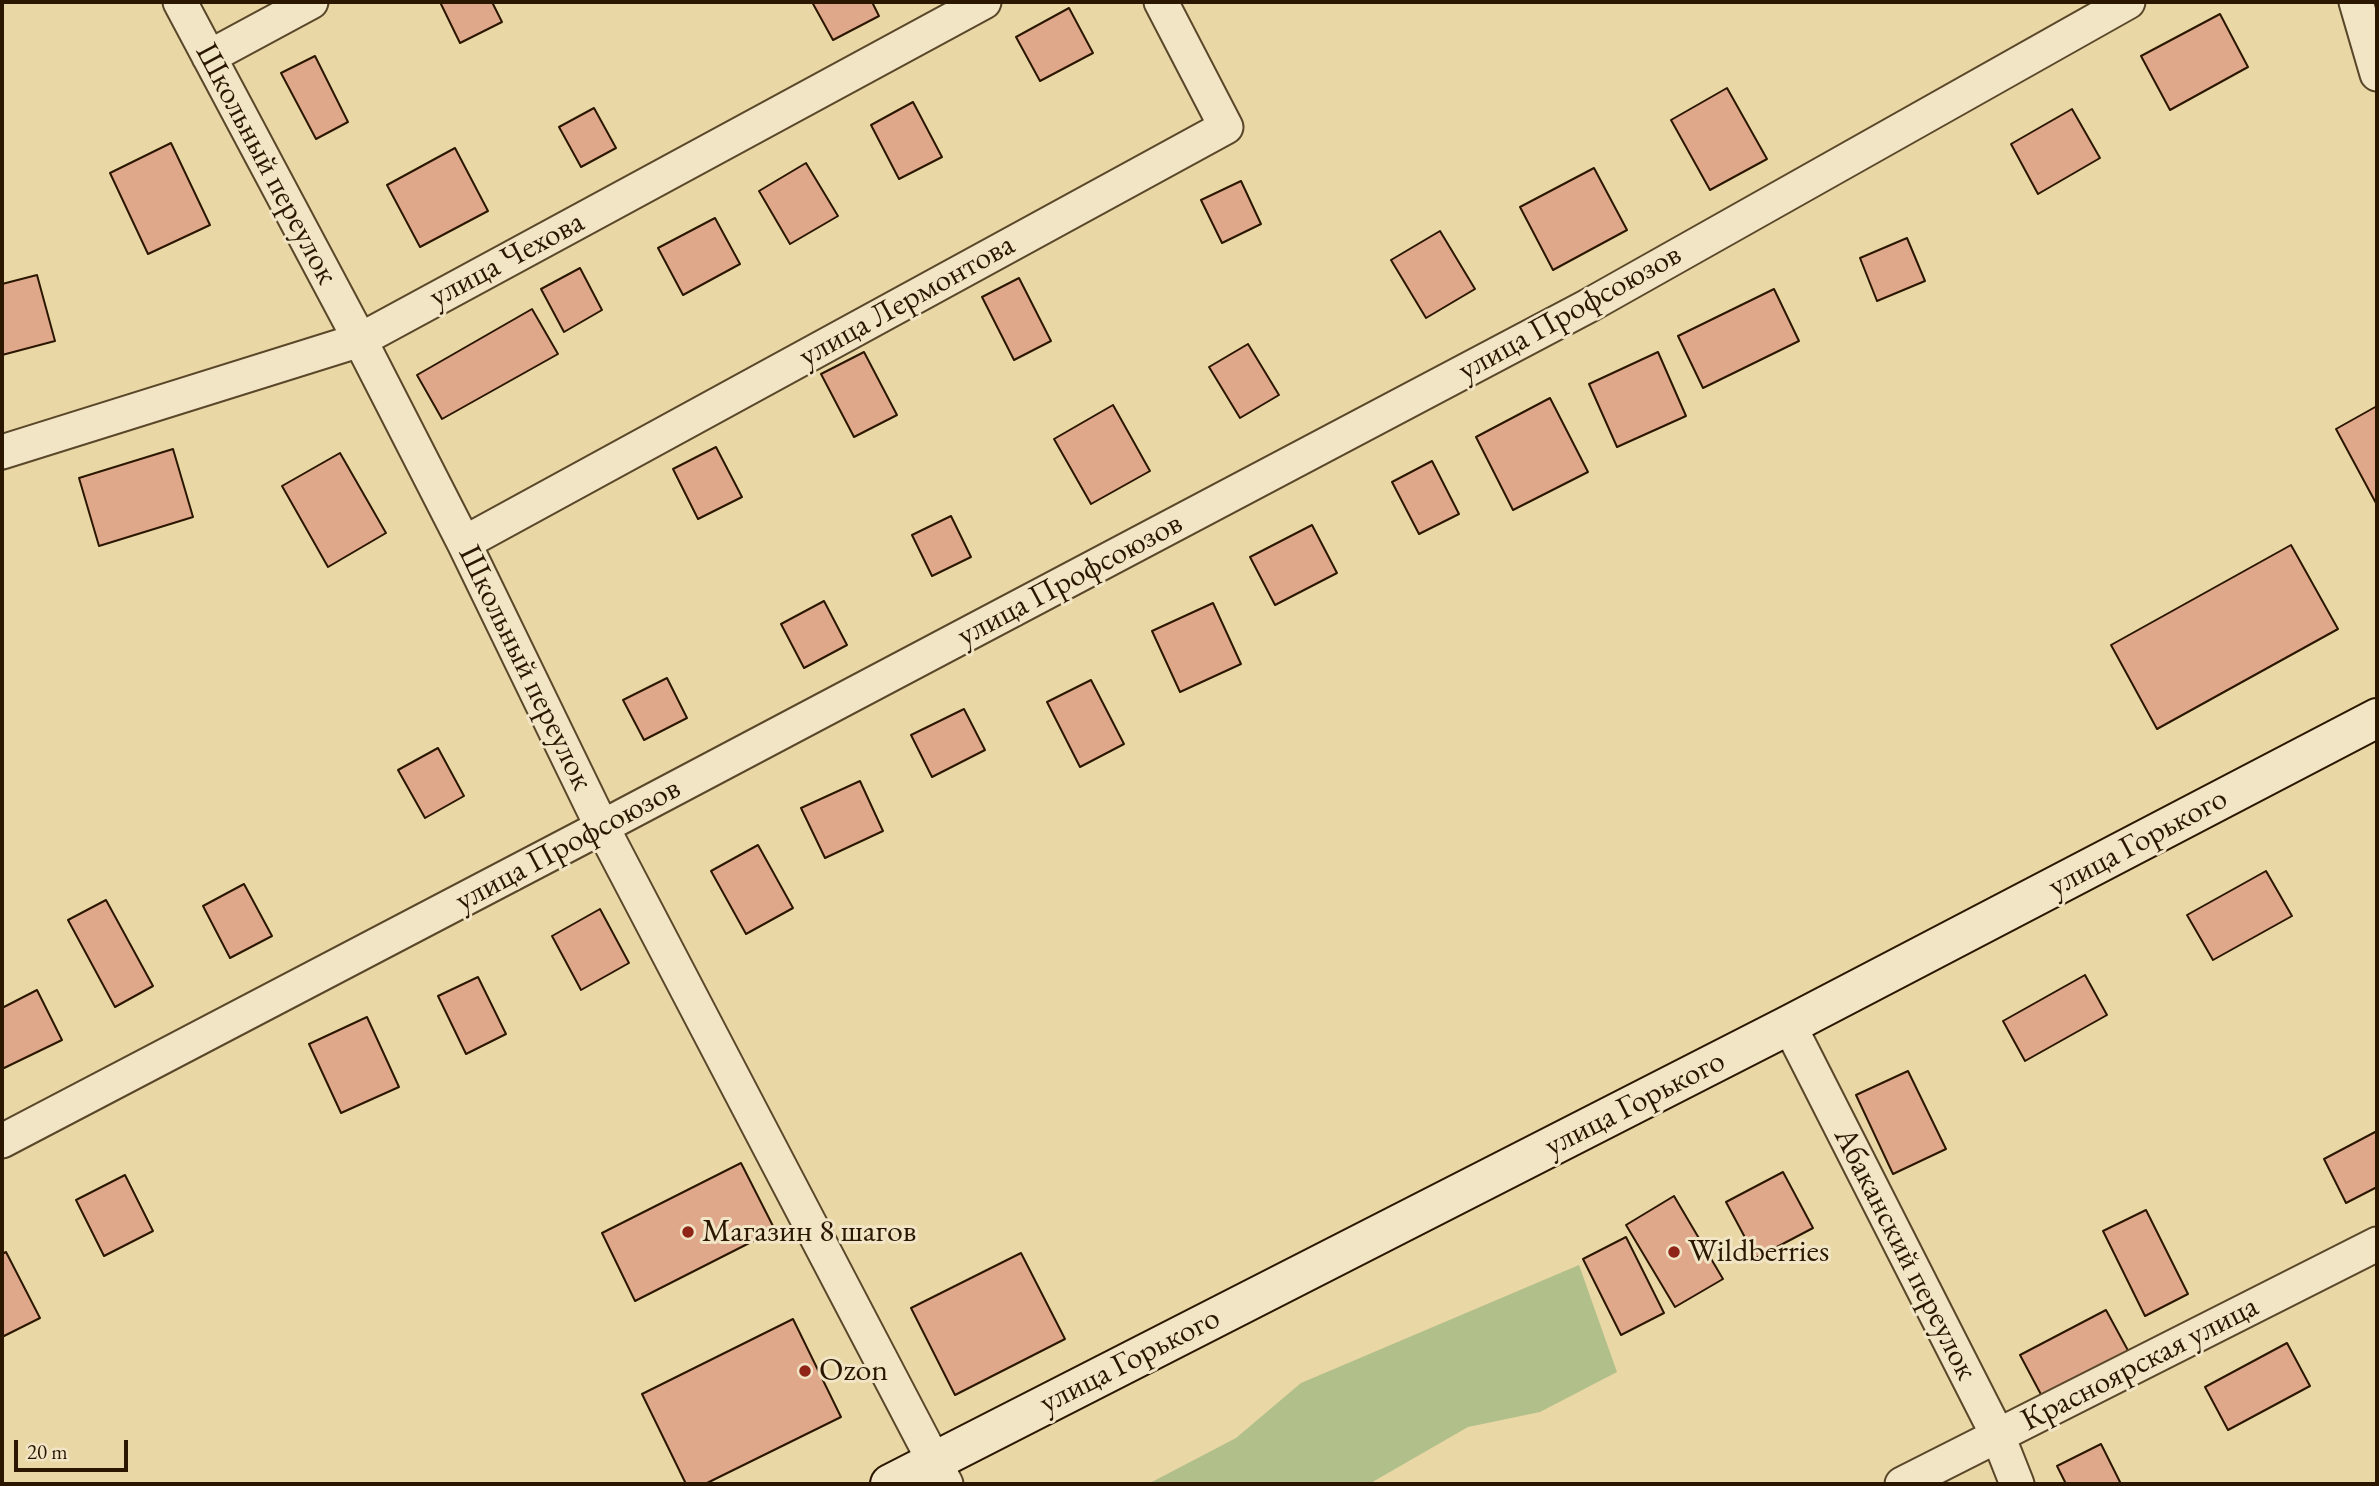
<!DOCTYPE html>
<meta charset="utf-8">
<style>
body{margin:0}
#map{position:relative;width:2379px;height:1486px;overflow:hidden;background:#e9d7a6;font-family:"EB Garamond",serif}
canvas{display:block}
.frame{position:absolute;inset:0;border:4px solid #2b1700;pointer-events:none}
.scale{position:absolute;left:14px;top:1440px;width:114px;height:32px;box-sizing:border-box;border:4px solid #2b1700;border-top:0;padding-left:9px;font-size:21px;line-height:24px;white-space:nowrap;color:#2b1700;-webkit-text-stroke:5px #f1e5c5;paint-order:stroke}
</style>
<div id="map">
<canvas width="2379" height="1486"></canvas>
<div class="frame"></div>
<div class="scale">20 m</div>
</div>
<script>
const c = document.querySelector('canvas').getContext('2d');
c.lineJoin = 'round';
function fill(path, color) { c.fillStyle = color; c.fill(path, 'evenodd'); }
const shape = rows => new Path2D(rows.map(r => 'M' + r).join(''));
function strokePath(path, color, width, dash) { c.strokeStyle = color; c.lineWidth = width; c.lineCap = dash ? 'butt' : 'round'; c.setLineDash(dash || []); c.stroke(path); }
function write(font, color, halo, rows, align = 'center') {
  c.font = font + ' "EB Garamond",serif'; c.lineWidth = 6; c.setLineDash([]); c.textBaseline = 'middle'; c.strokeStyle = halo; c.fillStyle = color; for (const [text, x, y, turn = 0] of rows) {
    c.save(); c.translate(x, y); c.rotate((+turn || 0) * Math.PI / 180); c.textAlign = isNaN(turn) ? turn : align; if (halo) c.strokeText(text, 0, 0); c.fillText(text, 0, 0); c.restore();
  }
}
fill(shape([
 [1579,1265,1617,1372,1540,1412,1468,1427,1369,1484,1148,1484,1236,1438,1301,1383]
]), '#b1bf8a');
const building = shape([
 [440,2,492,2,502,22,460,43,440,2],
 [812,2,872,2,879,16,833,40,812,2],
 [1069,8,1093,53,1040,81,1016,37,1069,8],
 [2220,14,2248,67,2170,110,2141,56,2220,14],
 [315,56,348,122,316,139,281,73,315,56],
 [1727,88,1767,159,1710,190,1671,120,1727,88],
 [913,102,942,157,899,179,871,125,913,102],
 [594,108,616,148,581,167,559,127,594,108],
 [2072,109,2100,158,2038,194,2011,144,2072,109],
 [171,143,210,225,148,254,110,173,171,143],
 [455,148,488,211,420,247,387,185,455,148],
 [806,163,838,216,790,244,759,191,806,163],
 [1594,168,1627,230,1553,270,1520,207,1594,168],
 [1241,181,1261,224,1222,243,1201,200,1241,181],
 [715,218,740,264,683,295,658,248,715,218],
 [1440,231,1475,289,1426,318,1391,260,1440,231],
 [1907,238,1925,281,1877,301,1860,258,1907,238],
 [580,268,602,310,564,332,541,289,580,268],
 [37,275,55,341,2,355,2,284,37,275],
 [1019,278,1051,341,1014,360,982,297,1019,278],
 [1774,289,1799,341,1703,388,1678,336,1774,289],
 [532,309,558,354,442,419,417,375,532,309],
 [1248,344,1279,395,1240,418,1209,367,1248,344],
 [864,352,897,415,854,437,821,374,864,352],
 [1658,352,1686,416,1617,447,1589,384,1658,352],
 [1550,398,1588,472,1513,510,1476,437,1550,398],
 [1113,405,1150,471,1091,504,1054,439,1113,405],
 [2377,406,2377,505,2336,429,2377,406],
 [716,447,742,497,698,519,673,469,716,447],
 [173,449,193,517,99,546,79,478,173,449],
 [340,453,386,533,328,567,282,486,340,453],
 [1432,461,1459,514,1419,534,1392,482,1432,461],
 [951,516,971,557,932,576,912,535,951,516],
 [1312,525,1337,573,1275,605,1250,557,1312,525],
 [2291,545,2338,629,2157,729,2111,645,2291,545],
 [824,601,847,645,804,668,781,624,824,601],
 [1213,603,1241,664,1180,692,1152,631,1213,603],
 [667,678,687,718,644,740,623,700,667,678],
 [1091,680,1124,744,1080,767,1047,702,1091,680],
 [964,709,985,750,932,777,911,735,964,709],
 [438,748,464,796,425,818,398,770,438,748],
 [860,781,883,831,825,858,801,808,860,781],
 [758,845,793,908,746,934,711,871,758,845],
 [2266,871,2292,916,2213,960,2187,915,2266,871],
 [244,884,272,936,230,958,203,906,244,884],
 [106,900,153,986,115,1007,68,920,106,900],
 [600,909,629,963,581,990,552,936,600,909],
 [2085,975,2107,1015,2025,1061,2003,1021,2085,975],
 [478,977,506,1034,466,1054,438,996,478,977],
 [37,990,62,1040,2,1069,2,1008,37,990],
 [367,1017,399,1087,341,1113,309,1044,367,1017],
 [1908,1071,1946,1149,1893,1174,1856,1095,1908,1071],
 [2377,1131,2377,1187,2346,1203,2324,1159,2377,1131],
 [741,1163,775,1230,635,1301,602,1233,741,1163],
 [1783,1172,1813,1228,1756,1258,1726,1202,1783,1172],
 [125,1175,153,1231,104,1256,76,1200,125,1175],
 [1674,1196,1723,1279,1675,1307,1626,1225,1674,1196],
 [2146,1210,2188,1294,2145,1316,2103,1231,2146,1210],
 [1626,1237,1664,1313,1621,1335,1583,1259,1626,1237],
 [6,1252,40,1318,2,1337,2,1254,6,1252],
 [1021,1253,1065,1339,955,1395,911,1308,1021,1253],
 [2106,1310,2131,1356,2045,1402,2020,1355,2106,1310],
 [793,1319,841,1417,705,1484,686,1484,642,1394,793,1319],
 [2287,1343,2310,1386,2228,1430,2205,1387,2287,1343],
 [2101,1444,2121,1484,2066,1484,2057,1466,2101,1444]
]);
fill(building, '#dfa88b');
strokePath(building, '#2b1700', 2);
const street = shape([
 [180,2,360,340,464,543,602,827,946,1484],
 [2356,2,2377,74],
 [209,57,311,2],
 [2,452,360,340,984,2],
 [464,543,1226,127,1161,2],
 [1789,1025,1998,1436,2017,1484],
 [2,1141,602,827,1588,306,2128,2],
 [1902,1484,2377,1244]
]);
const secondary = shape([
 [890,1484,1789,1025,2377,718]
]);
strokePath(street, '#5a472a', 37);
strokePath(secondary, '#2b1700', 42);
strokePath(street, '#f1e5c5', 33);
strokePath(secondary, '#f1e5c5', 38);
for (const [x, y, r, color] of [
 [688,1232,7,"#8f2418"],
 [1674,1252,7,"#8f2418"],
 [805,1371,7,"#8f2418"]
]) { const dot = new Path2D(); dot.arc(x, y, r, 0, 2 * Math.PI); c.fillStyle = color; c.fill(dot); strokePath(dot, '#f1e5c5', 2.5); }
write('32px', '#2b1700', '#f1e5c5', [
 ["Школьный переулок",266,164,62],
 ["улица Чехова",507,260,-28],
 ["улица Лермонтова",907,301,-29],
 ["улица Профсоюзов",1570,313,-29],
 ["улица Профсоюзов",1070,580,-28],
 ["Школьный переулок",525,668,64],
 ["улица Горького",2138,843,-28],
 ["улица Профсоюзов",568,845,-28],
 ["улица Горького",1635,1104,-27],
 ["Абаканский переулок",1905,1254,63],
 ["улица Горького",1130,1361,-27],
 ["Красноярская улица",2140,1364,-27]
]);
write('32px', '#2b1700', '#f1e5c5', [
 ["Магазин 8 шагов",702,1232],
 ["Wildberries",1688,1252],
 ["Ozon",819,1371]
], 'left');
</script>
